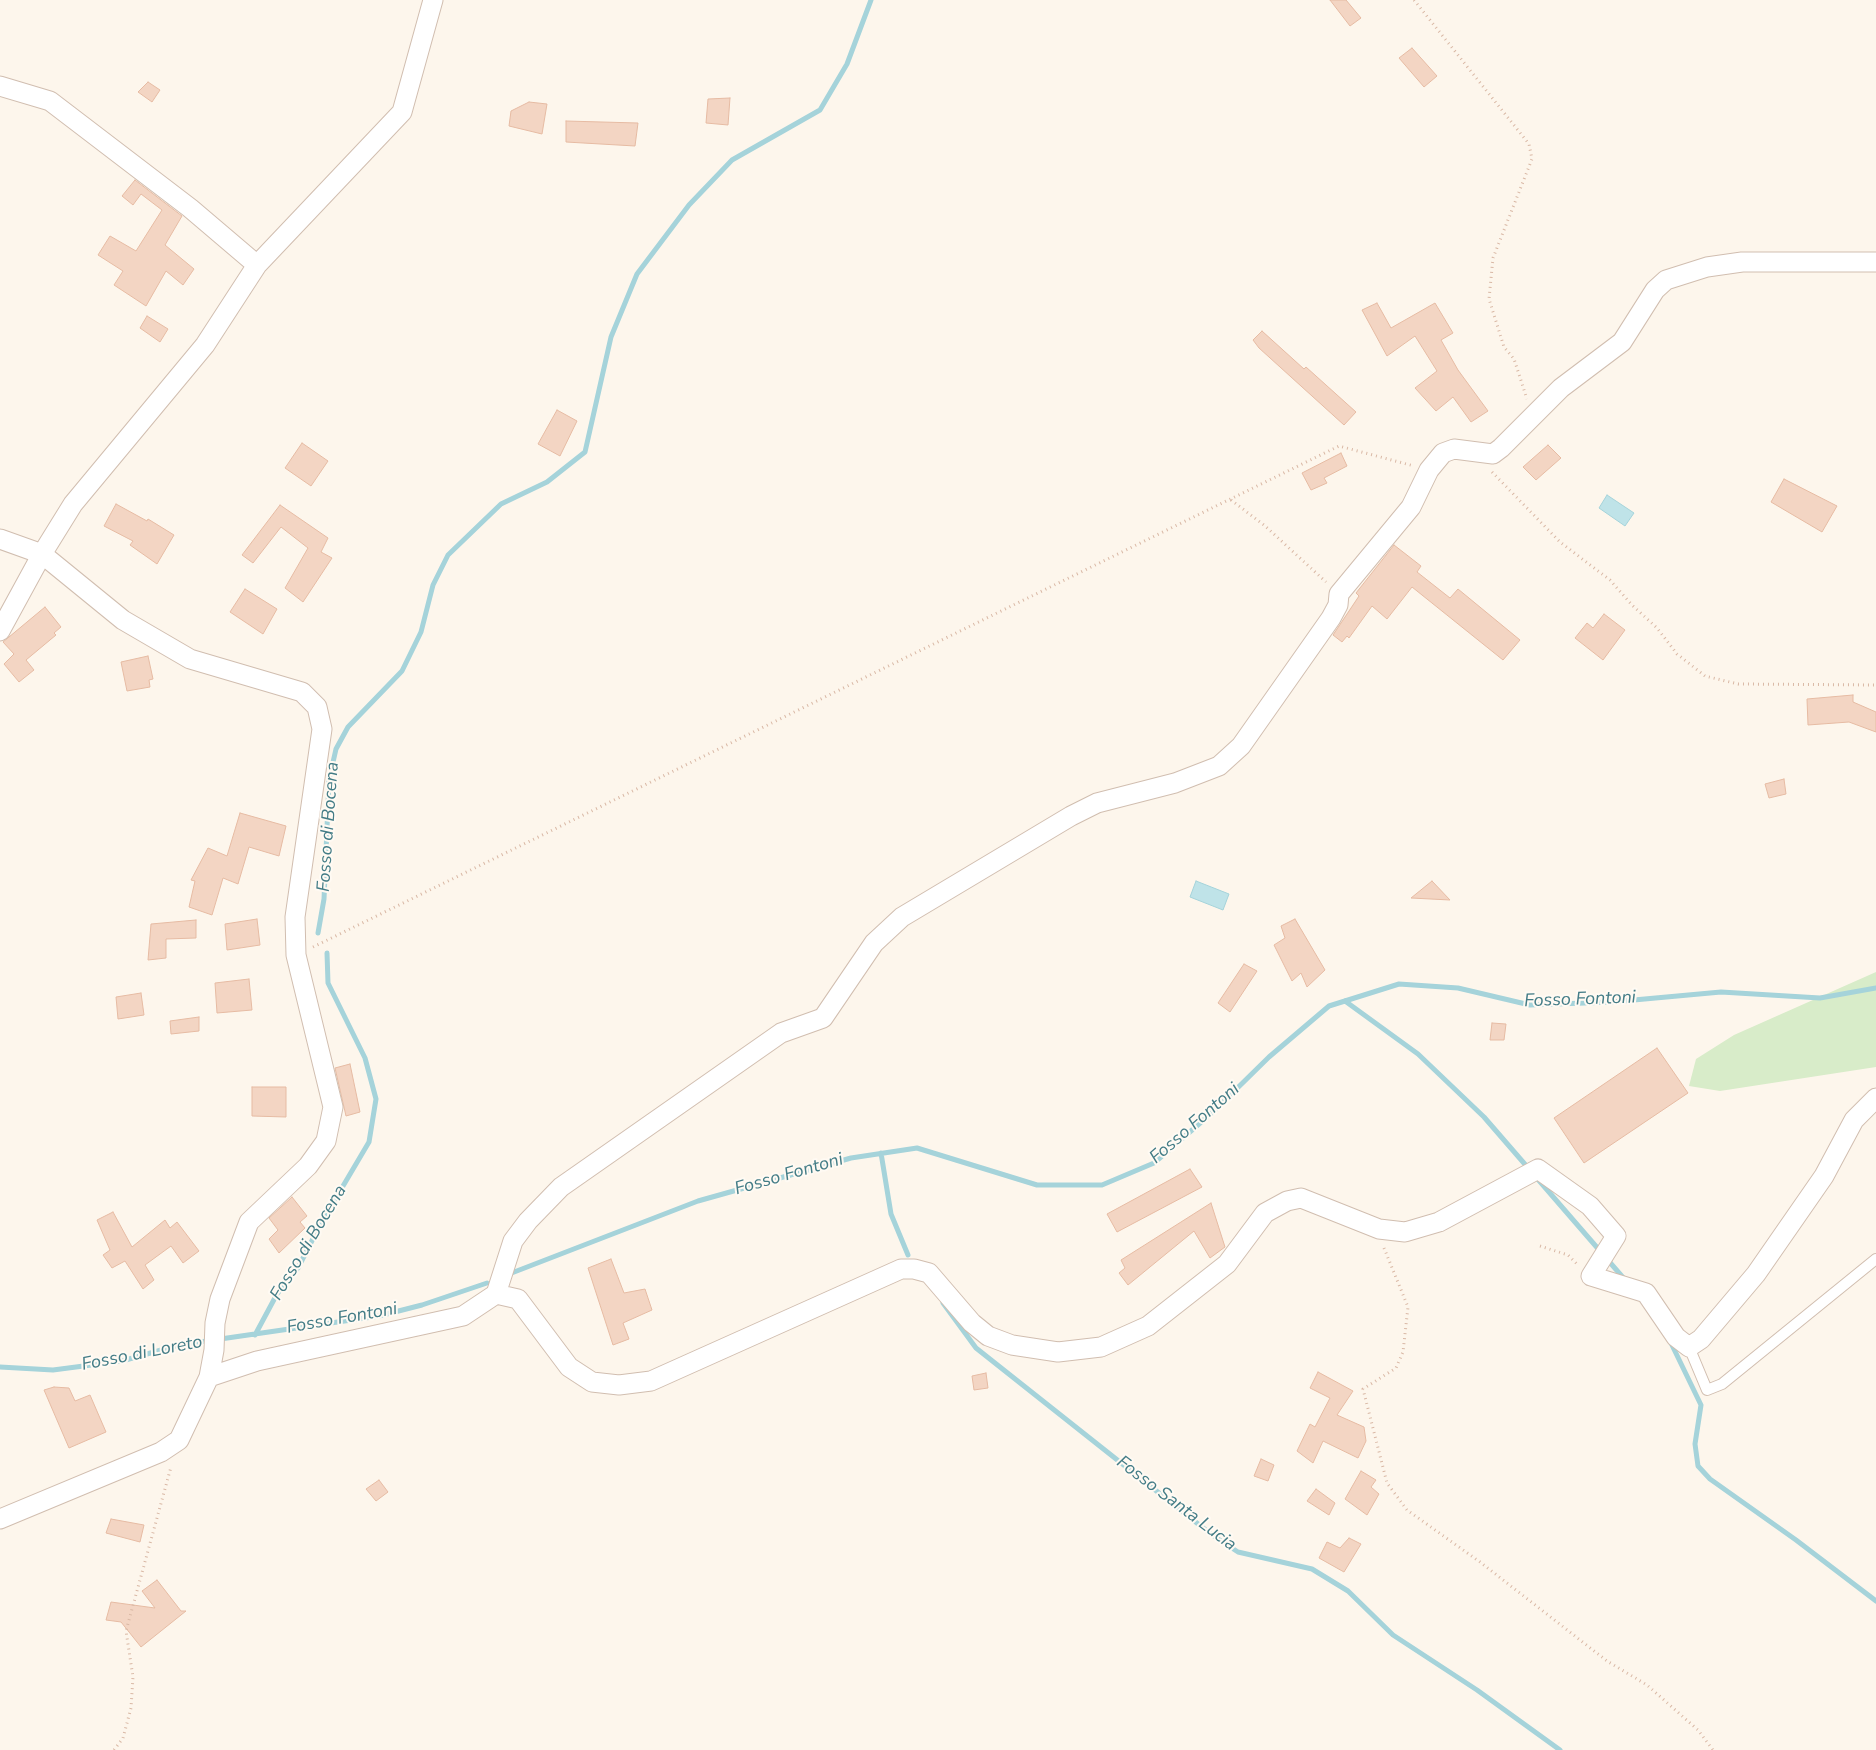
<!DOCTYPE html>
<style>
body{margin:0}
canvas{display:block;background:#fdf6ec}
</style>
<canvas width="1876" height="1750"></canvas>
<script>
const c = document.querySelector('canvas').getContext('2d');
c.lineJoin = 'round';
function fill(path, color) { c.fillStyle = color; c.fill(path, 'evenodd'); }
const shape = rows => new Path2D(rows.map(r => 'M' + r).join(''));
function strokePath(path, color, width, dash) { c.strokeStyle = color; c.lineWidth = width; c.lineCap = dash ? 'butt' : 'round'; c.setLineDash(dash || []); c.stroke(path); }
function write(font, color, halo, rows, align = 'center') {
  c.font = font + ' "Nunito Sans",sans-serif'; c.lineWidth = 4; c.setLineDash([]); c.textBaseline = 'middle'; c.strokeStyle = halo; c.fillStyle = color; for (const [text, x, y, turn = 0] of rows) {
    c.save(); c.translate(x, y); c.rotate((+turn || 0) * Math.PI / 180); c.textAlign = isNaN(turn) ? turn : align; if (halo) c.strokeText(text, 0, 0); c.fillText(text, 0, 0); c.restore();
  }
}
fill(shape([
 [1876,972,1876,1067,1720,1091,1689,1086,1696,1059,1734,1035]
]), '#d8ecc9');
const water = shape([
 [1607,495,1634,513,1625,526,1599,508,1607,495],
 [1196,881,1229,894,1223,910,1190,897,1196,881]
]);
fill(water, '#bfe3e8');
strokePath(water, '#a5d3da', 1);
strokePath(shape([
 [318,933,324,899,329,780,336,749,348,727,402,671,421,632,433,585,448,555,501,504,547,482,585,452,611,337,637,274,689,205,732,160,820,110,847,64,871,0],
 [1345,1001,1418,1054,1484,1117,1626,1281],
 [881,1153,891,1214,908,1255],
 [509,1274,698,1201,851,1158,917,1148,1037,1185,1102,1185,1154,1163,1214,1111,1269,1057,1329,1006,1399,984,1458,988,1530,1005,1612,1002,1721,992,1820,998,1876,988],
 [943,1303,976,1348,1212,1535,1238,1552,1312,1569,1348,1591,1393,1635,1477,1690,1560,1750],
 [255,1335,277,1294,298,1268,320,1225,369,1142,376,1099,365,1058,328,983,327,953],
 [1671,1343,1701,1405,1695,1444,1698,1466,1710,1479,1796,1540,1876,1601],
 [0,1367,53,1370,122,1361,179,1345,379,1316,422,1305,487,1283]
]), '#a5d3da', 5);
const building = shape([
 [1330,0,1346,0,1361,18,1350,26,1330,0],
 [1412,48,1437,76,1424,87,1399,58,1412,48],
 [148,82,160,90,152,102,138,92,148,82],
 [730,98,728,125,706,123,708,99,730,98],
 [529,102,547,104,542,134,509,126,511,111,529,102],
 [566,121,638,123,635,146,566,142,566,121],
 [135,180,182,216,165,245,194,269,183,285,166,271,146,306,114,285,123,271,98,255,110,236,136,251,162,210,141,194,133,205,122,196,135,180],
 [1377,303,1391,328,1435,303,1453,333,1441,340,1458,370,1488,411,1471,422,1453,397,1436,411,1415,388,1437,371,1415,336,1387,356,1362,310,1377,303],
 [147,316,168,329,160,342,140,328,147,316],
 [1262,331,1304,369,1306,367,1356,412,1344,425,1259,348,1253,340,1262,331],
 [557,410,577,421,560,456,538,444,557,410],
 [302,443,328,461,311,486,285,468,302,443],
 [1548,445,1561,458,1536,480,1523,467,1548,445],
 [1341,453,1347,466,1324,478,1327,483,1311,490,1302,473,1341,453],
 [1784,479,1837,506,1822,532,1771,502,1784,479],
 [116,504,147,521,148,519,174,535,157,564,130,545,133,541,104,526,116,504],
 [280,505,328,538,321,552,332,558,303,602,285,588,308,548,281,527,253,563,242,555,280,505],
 [1394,545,1421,566,1417,572,1450,598,1458,589,1520,640,1503,660,1412,587,1387,619,1372,606,1349,638,1347,636,1342,642,1333,635,1359,596,1356,593,1394,545],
 [245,589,277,609,263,634,230,612,245,589],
 [45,607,61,627,54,633,56,635,26,660,34,670,19,682,4,664,14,654,3,642,45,607],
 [1604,614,1625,630,1603,660,1575,638,1587,623,1593,628,1604,614],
 [148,656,153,679,149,680,150,687,127,691,121,662,148,656],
 [1853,695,1853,702,1876,712,1876,732,1849,722,1808,725,1807,699,1853,695],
 [1784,779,1786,794,1769,798,1765,784,1784,779],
 [240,813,286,826,279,856,249,847,238,884,223,878,212,915,189,907,195,881,191,880,208,848,227,856,240,813],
 [1432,881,1450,900,1411,898,1432,881],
 [257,919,260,945,227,950,225,924,257,919],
 [1295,919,1325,970,1307,987,1301,973,1292,981,1274,945,1285,938,1281,926,1295,919],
 [196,920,196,938,166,939,166,958,148,960,151,924,196,920],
 [1244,964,1257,971,1230,1012,1218,1003,1244,964],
 [249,979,252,1010,217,1013,215,983,249,979],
 [141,993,144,1015,118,1019,116,997,141,993],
 [199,1017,199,1031,171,1034,170,1021,199,1017],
 [1492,1023,1506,1024,1504,1040,1490,1040,1492,1023],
 [1657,1048,1688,1093,1584,1163,1554,1118,1657,1048],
 [350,1064,360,1112,346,1116,335,1068,350,1064],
 [252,1087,286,1087,286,1117,252,1116,252,1087],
 [1190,1169,1202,1187,1117,1232,1107,1214,1190,1169],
 [292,1197,307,1216,300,1222,305,1228,279,1253,269,1239,278,1230,269,1218,292,1197],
 [1211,1203,1225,1247,1210,1258,1194,1231,1128,1285,1119,1273,1125,1268,1121,1260,1211,1203],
 [113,1212,132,1247,165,1220,170,1228,177,1222,199,1251,183,1263,171,1246,145,1265,154,1280,143,1289,125,1261,112,1268,103,1255,110,1250,97,1220,113,1212],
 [611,1259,624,1293,645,1289,652,1310,623,1323,629,1339,613,1345,588,1268,611,1259],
 [1318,1372,1353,1391,1337,1415,1364,1427,1366,1441,1358,1458,1323,1441,1313,1463,1297,1451,1310,1424,1315,1427,1330,1398,1310,1388,1318,1372],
 [986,1373,988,1388,974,1390,972,1376,986,1373],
 [54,1387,69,1388,75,1401,90,1395,106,1432,69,1448,44,1390,54,1387],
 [1261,1459,1274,1465,1268,1481,1254,1476,1261,1459],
 [1361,1471,1376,1480,1371,1487,1379,1494,1367,1515,1345,1499,1361,1471],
 [379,1480,388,1492,376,1501,366,1489,379,1480],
 [1316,1489,1335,1503,1329,1515,1307,1501,1316,1489],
 [111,1519,144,1525,140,1542,106,1533,111,1519],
 [1349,1538,1361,1544,1344,1572,1319,1558,1327,1542,1340,1548,1349,1538],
 [157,1580,181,1611,186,1611,141,1647,121,1622,106,1620,111,1602,155,1608,142,1591,157,1580]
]);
fill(building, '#f3d5c3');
strokePath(building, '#e6bba3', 1);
const lane = shape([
 [1689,1347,1707,1390,1722,1384,1876,1259]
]);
const street = shape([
 [0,86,50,101,190,208,257,265],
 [0,539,42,554,123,620,190,659,302,692,317,707,322,729,295,917,296,955,333,1107,326,1141,308,1166,249,1222,220,1299,215,1323,214,1350,209,1377,179,1440,161,1452,0,1519],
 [0,631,42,554,73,504,205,345,257,265,402,112,433,0],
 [496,1294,518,1299,569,1367,592,1382,619,1385,651,1381,901,1269,914,1269,929,1273,972,1323,988,1336,1012,1345,1058,1352,1101,1347,1148,1326,1227,1264,1265,1213,1287,1201,1301,1198,1379,1229,1405,1232,1439,1222,1538,1169,1590,1206,1616,1236,1591,1276,1646,1293,1676,1337,1689,1347,1701,1339,1756,1274,1824,1176,1854,1120,1876,1098],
 [209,1377,257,1361,463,1316,496,1294,513,1241,528,1221,561,1187,781,1033,823,1018,874,943,902,917,1071,816,1097,803,1175,783,1219,766,1241,746,1331,618,1338,605,1339,594,1411,507,1429,470,1443,453,1454,449,1493,454,1501,448,1561,388,1622,342,1655,290,1666,280,1707,267,1742,262,1876,262]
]);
strokePath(lane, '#d1beb0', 12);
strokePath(street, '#d1beb0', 21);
strokePath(shape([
 [1414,0,1529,144,1532,159,1493,258,1489,299,1504,347,1514,359,1527,399],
 [1492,472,1560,542,1610,580,1632,605,1657,628,1677,654,1705,676,1738,684,1876,685],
 [1231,500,1264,525,1326,582],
 [313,947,1339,446,1414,466],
 [1540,1246,1568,1255,1577,1264],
 [1384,1248,1408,1307,1403,1352,1396,1368,1363,1389,1387,1483,1407,1510,1480,1562,1607,1661,1647,1685,1698,1730,1713,1750],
 [114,1750,123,1738,131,1708,133,1677,126,1631,171,1467]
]), '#d9b8a5', 3, [1, 4]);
strokePath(lane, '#fff', 10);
strokePath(street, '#fff', 19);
write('italic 18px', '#437c86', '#fffaf3', [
 ["Fosso di Bocena",329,827,-86],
 ["Fosso Fontoni",1580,1000,-2],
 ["Fosso Fontoni",1195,1124,-41],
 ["Fosso Fontoni",789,1175,-16],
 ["Fosso di Bocena",309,1243,-59],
 ["Fosso Fontoni",342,1319,-10],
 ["Fosso di Loreto",142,1354,-11],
 ["Fosso Santa Lucia",1176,1504,37]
]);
</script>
